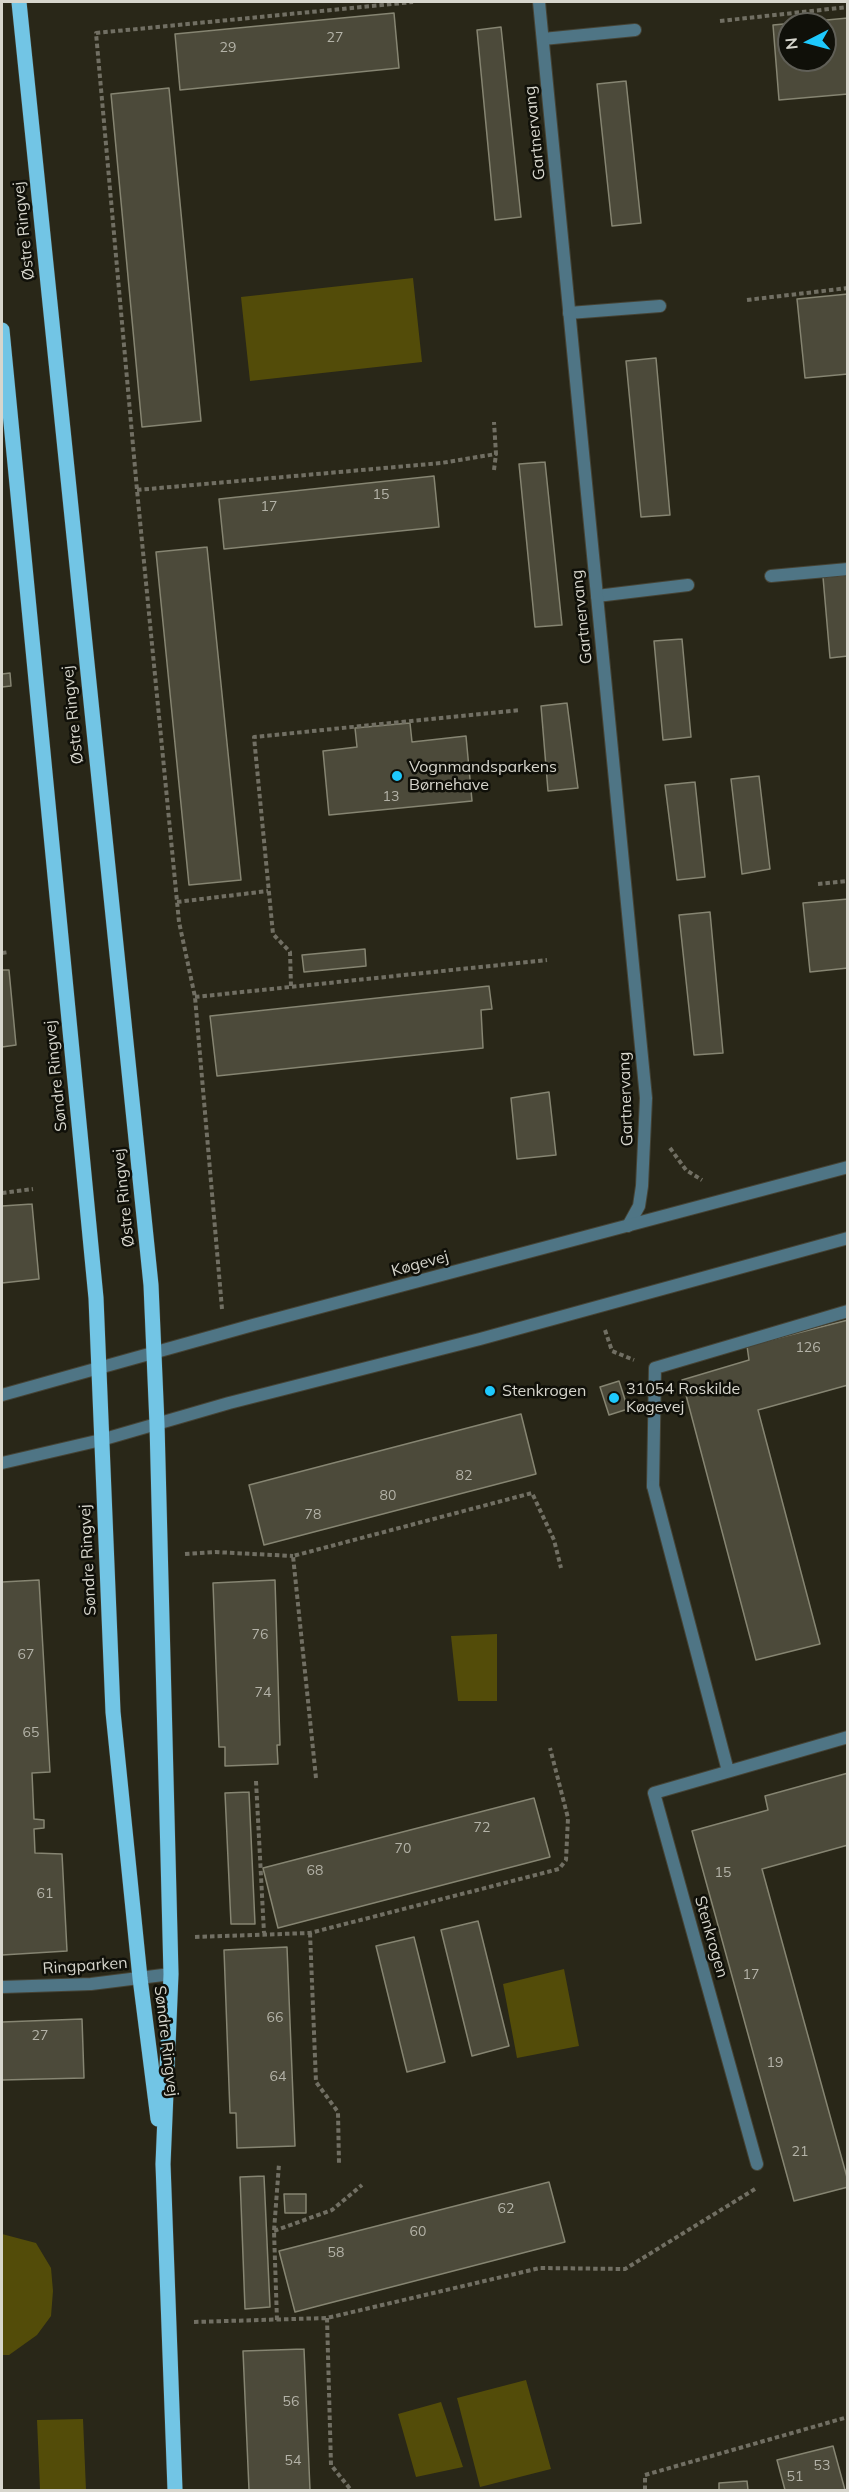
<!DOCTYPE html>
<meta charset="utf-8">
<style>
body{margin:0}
#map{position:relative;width:849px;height:2492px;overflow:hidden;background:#292718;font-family:Mulish,sans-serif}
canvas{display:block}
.frame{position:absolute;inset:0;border:3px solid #d7d6cd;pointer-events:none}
.north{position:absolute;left:777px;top:12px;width:60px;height:60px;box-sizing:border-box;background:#101009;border:2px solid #605f57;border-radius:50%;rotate:264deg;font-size:16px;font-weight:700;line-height:24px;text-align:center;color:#d7d6cd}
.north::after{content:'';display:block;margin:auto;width:21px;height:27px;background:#1ec9fd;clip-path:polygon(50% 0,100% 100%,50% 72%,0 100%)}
</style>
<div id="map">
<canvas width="849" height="2492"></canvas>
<div class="frame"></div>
<div class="north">N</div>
</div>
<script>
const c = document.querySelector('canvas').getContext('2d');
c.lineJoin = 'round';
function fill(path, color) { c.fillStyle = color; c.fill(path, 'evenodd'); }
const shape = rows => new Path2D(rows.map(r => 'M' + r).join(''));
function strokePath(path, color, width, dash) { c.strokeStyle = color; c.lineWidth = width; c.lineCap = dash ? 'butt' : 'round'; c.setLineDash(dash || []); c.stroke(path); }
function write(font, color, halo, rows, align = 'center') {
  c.font = font + ' Mulish,sans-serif'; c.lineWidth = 5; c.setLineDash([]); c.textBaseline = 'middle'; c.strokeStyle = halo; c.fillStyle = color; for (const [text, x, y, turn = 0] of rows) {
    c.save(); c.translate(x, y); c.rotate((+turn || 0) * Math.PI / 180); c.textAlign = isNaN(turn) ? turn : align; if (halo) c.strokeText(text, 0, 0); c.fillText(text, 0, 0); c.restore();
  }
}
fill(shape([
 [413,278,422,362,250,381,241,297],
 [497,1634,497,1701,458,1701,451,1636],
 [564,1969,579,2046,517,2058,503,1984],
 [2,2234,36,2243,51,2268,53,2291,51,2316,37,2335,9,2355,2,2355],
 [526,2380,551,2469,480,2487,457,2398],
 [441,2402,463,2467,416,2477,398,2414],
 [83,2419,86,2490,40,2490,37,2420]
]), '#534c09');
const building = shape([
 [394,13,399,68,180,90,175,34,394,13],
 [848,18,848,94,779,100,773,25,848,18],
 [789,24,825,24,825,60,789,60,789,24],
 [501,27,521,217,495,220,477,30,501,27],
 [626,81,641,223,612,226,597,84,626,81],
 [169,88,201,421,142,427,111,94,169,88],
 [848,294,848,374,805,378,797,299,848,294],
 [656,358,670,515,641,517,626,361,656,358],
 [545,462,562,625,535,627,519,464,545,462],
 [434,476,439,527,224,549,219,499,434,476],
 [207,547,241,880,189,885,156,552,207,547],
 [848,575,848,656,830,658,823,577,848,575],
 [682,639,691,737,663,740,654,641,682,639],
 [10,673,11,686,2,687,2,674,10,673],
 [567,703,578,788,548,791,541,706,567,703],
 [410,723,412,742,466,736,472,801,329,815,323,751,357,747,355,728,410,723],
 [759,776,770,869,742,874,731,779,759,776],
 [695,782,705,877,677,880,665,785,695,782],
 [848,899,848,968,810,972,803,903,848,899],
 [710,912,723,1053,694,1055,679,915,710,912],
 [365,949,366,966,304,972,302,955,365,949],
 [2,970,9,970,16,1045,2,1047,2,970],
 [489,986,492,1009,481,1010,483,1048,217,1076,210,1016,489,986],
 [549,1092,556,1155,517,1159,511,1098,549,1092],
 [32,1204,39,1279,2,1283,2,1206,32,1204],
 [848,1320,848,1385,758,1410,820,1644,756,1660,682,1380,749,1360,747,1346,848,1320],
 [619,1381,628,1409,609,1415,600,1387,619,1381],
 [521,1414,536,1474,264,1545,249,1485,521,1414],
 [39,1580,50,1772,32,1773,34,1819,44,1820,44,1828,34,1829,35,1853,62,1854,67,1951,2,1955,2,1582,39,1580],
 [275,1580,280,1745,277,1745,278,1764,225,1766,225,1747,219,1747,213,1583,275,1580],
 [848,1773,848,1845,762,1869,848,2181,848,2187,794,2201,692,1831,768,1810,765,1796,848,1773],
 [249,1792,255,1924,231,1924,225,1793,249,1792],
 [534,1798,550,1857,278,1928,263,1868,534,1798],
 [478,1921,509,2046,472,2056,441,1930,478,1921],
 [414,1937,445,2062,407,2072,376,1946,414,1937],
 [287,1947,295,2146,237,2148,236,2113,230,2113,224,1950,287,1947],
 [82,2019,84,2078,2,2080,2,2022,82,2019],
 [264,2176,270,2307,245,2309,240,2177,264,2176],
 [549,2182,565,2242,295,2312,279,2251,549,2182],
 [284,2194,306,2194,306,2213,285,2213,284,2194],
 [304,2349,310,2490,249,2490,243,2351,304,2349],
 [833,2446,845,2490,785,2490,777,2460,833,2446],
 [747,2481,748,2490,719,2490,719,2483,747,2481]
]);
fill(building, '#4c4a3a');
strokePath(building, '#868572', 1.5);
const service = shape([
 [543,39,635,30],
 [569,313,660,306],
 [771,576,848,569],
 [597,596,688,585],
 [653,1486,655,1368,848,1311]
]);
const minor = shape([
 [539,2,646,1098,642,1186,639,1206,628,1226],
 [653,1486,728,1771],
 [2,1987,91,1984,171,1974],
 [757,2164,654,1793,848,1737]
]);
const tertiary = shape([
 [2,1395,253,1325,848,1167],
 [2,1463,101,1440,229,1403,480,1339,848,1238]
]);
const primary = shape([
 [19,2,151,1285,157,1424,171,1974,163,2164,175,2490],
 [2,330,96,1298,113,1712,140,1978,158,2119]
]);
strokePath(service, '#454335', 14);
strokePath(minor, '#454335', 14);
strokePath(tertiary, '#454335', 14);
strokePath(primary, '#454335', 16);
strokePath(shape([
 [720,21,848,7],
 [747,300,848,288],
 [494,470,496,454],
 [137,490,441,463,496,454,494,422],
 [818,884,848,881],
 [177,902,268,891],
 [2,953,9,952],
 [291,986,290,952,273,934,254,737,520,710],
 [195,997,547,960],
 [670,1148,686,1170,702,1180],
 [2,1193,33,1189],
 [222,1309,195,997,179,922,137,490,96,33,413,2],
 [605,1330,612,1351,634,1360],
 [185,1554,215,1552,293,1556],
 [316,1778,293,1556,532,1493,554,1540,561,1568],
 [256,1781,264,1933],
 [310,1933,316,2082,338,2112,339,2163],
 [195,1937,310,1933,559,1869,566,1860,568,1818,550,1748],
 [274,2231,332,2210,362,2185],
 [327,2318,331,2465,351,2490],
 [277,2320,274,2231,279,2164],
 [194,2322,327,2318,540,2268,625,2269,755,2189],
 [645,2490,645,2475,848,2417]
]), '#716f63', 4, [4.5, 3]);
strokePath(service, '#4f7585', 12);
strokePath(minor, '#4f7585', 12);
strokePath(tertiary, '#4f7585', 12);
strokePath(primary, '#72c5e5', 15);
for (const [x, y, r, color] of [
 [397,776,6,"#1ec9fd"],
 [490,1391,6,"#1ec9fd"],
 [614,1398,6,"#1ec9fd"]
]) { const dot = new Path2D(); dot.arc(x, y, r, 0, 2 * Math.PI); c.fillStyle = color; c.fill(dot); strokePath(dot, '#101009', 2); }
write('14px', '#b4b3a8', null, [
 ["27",335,38],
 ["29",228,48],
 ["15",381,495],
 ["17",269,507],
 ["13",391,797],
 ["126",808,1348],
 ["82",464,1476],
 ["80",388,1496],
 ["78",313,1515],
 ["76",260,1635],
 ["67",26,1655],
 ["74",263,1693],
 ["65",31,1733],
 ["72",482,1828],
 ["70",403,1849],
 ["68",315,1871],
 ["15",723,1873],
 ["61",45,1894],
 ["17",751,1975],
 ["66",275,2018],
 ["27",40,2036],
 ["19",775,2063],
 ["64",278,2077],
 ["21",800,2152],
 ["62",506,2209],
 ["60",418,2232],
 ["58",336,2253],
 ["56",291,2402],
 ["54",293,2461],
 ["53",822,2466],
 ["51",795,2477]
]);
write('16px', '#d7d6cd', '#101009', [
 ["Gartnervang",535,133,-96],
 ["Østre Ringvej",24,231,-96],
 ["Gartnervang",582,617,-96],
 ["Østre Ringvej",73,715,-96],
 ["Søndre Ringvej",56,1076,-96],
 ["Gartnervang",626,1099,-92],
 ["Østre Ringvej",124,1198,-96],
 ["Køgevej",420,1264,-15],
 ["Søndre Ringvej",88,1560,-93],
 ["Stenkrogen",711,1937,74],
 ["Ringparken",85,1966,-4],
 ["Søndre Ringvej",166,2041,83]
]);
write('16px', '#d7d6cd', '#101009', [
 ["Vognmandsparkens",409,767],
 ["Børnehave",409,785],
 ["31054 Roskilde",626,1389],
 ["Køgevej",626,1407],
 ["Stenkrogen",502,1391]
], 'left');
</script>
